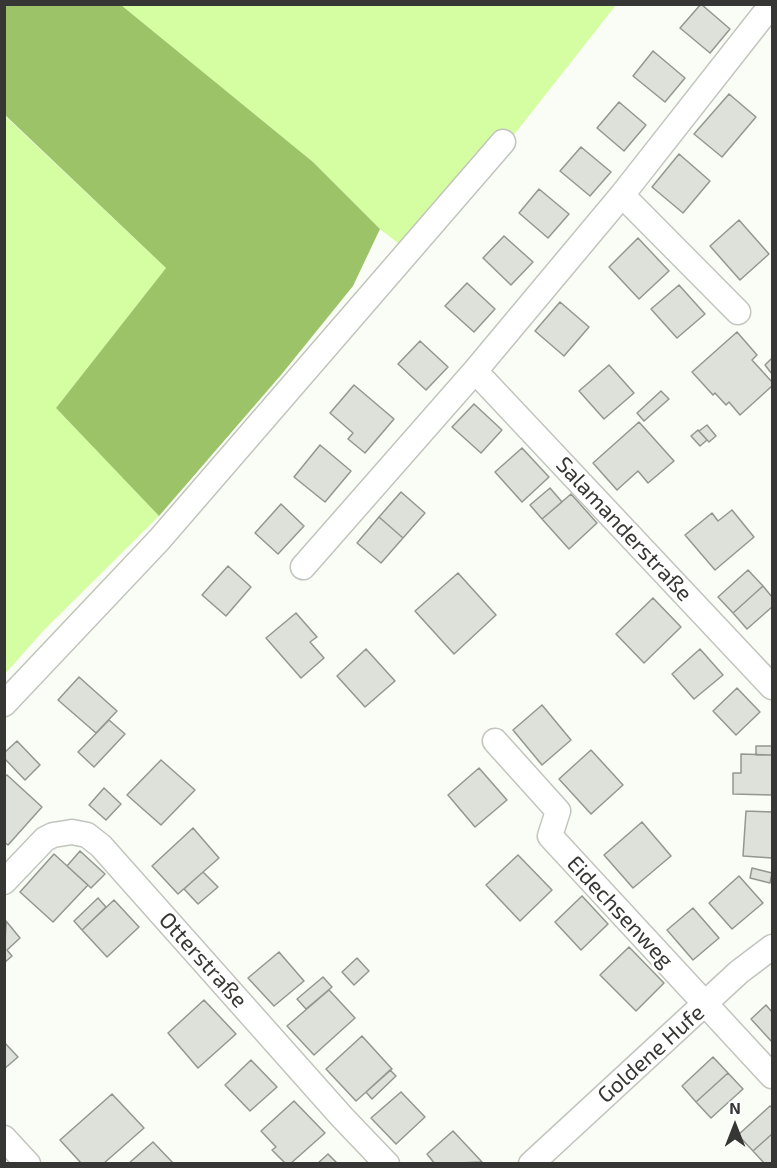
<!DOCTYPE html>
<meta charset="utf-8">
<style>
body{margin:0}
#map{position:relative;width:777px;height:1168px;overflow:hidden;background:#f9fdf5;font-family:"Exo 2",sans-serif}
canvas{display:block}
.frame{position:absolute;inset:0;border:6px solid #363734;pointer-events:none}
.north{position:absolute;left:705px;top:1096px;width:60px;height:60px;-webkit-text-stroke:4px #fff;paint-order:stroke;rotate:0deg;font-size:16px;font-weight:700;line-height:24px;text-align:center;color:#363734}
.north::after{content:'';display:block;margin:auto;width:21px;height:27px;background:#363734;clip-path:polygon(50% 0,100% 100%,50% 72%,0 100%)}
</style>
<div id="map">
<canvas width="777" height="1168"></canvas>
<div class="frame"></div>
<div class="north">N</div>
</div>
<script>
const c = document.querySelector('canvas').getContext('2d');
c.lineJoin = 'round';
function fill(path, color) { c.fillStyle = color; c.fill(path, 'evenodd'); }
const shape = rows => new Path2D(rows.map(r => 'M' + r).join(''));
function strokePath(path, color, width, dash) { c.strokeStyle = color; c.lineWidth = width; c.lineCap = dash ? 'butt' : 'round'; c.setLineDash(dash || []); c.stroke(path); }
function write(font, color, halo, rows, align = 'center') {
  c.font = font + ' "Exo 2",sans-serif'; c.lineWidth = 4.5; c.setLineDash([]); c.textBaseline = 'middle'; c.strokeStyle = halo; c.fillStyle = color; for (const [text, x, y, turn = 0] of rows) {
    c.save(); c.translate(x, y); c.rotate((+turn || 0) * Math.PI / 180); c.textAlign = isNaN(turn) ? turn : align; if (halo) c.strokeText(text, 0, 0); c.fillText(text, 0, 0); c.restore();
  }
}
fill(shape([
 [121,5,616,5,417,258,380,229,313,162],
 [4,115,166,268,56,408,159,516,43,631,5,674]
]), '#d5fda1');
fill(shape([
 [4,5,121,5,313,162,380,229,353,286,281,375,159,516,56,408,166,268,5,115]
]), '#9dc368');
const building = shape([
 [701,4,730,29,710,53,680,28,701,4],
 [653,51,685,78,665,102,633,76,653,51],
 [729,94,756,117,722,157,694,134,729,94],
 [619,102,646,125,624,151,597,128,619,102],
 [581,147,611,172,590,196,560,171,581,147],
 [679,154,710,181,683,213,652,187,679,154],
 [539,189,569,214,548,238,519,213,539,189],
 [739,220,769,254,740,280,710,246,739,220],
 [504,236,533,262,511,285,483,258,504,236],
 [638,238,669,271,639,299,609,267,638,238],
 [467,283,495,309,474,332,445,306,467,283],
 [679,285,705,314,677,338,651,309,679,285],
 [560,302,589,327,564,356,535,331,560,302],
 [737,332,757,355,752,360,772,382,772,386,740,415,729,402,726,405,715,393,713,395,692,372,737,332],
 [420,341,448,367,426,390,398,364,420,341],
 [772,358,772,374,765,365,772,358],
 [609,365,634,393,604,419,579,391,609,365],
 [354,385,394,419,365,453,348,439,353,433,330,413,354,385],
 [661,391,669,399,644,421,637,413,661,391],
 [474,404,502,430,481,453,452,427,474,404],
 [639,422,674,461,648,483,638,471,617,490,593,463,639,422],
 [707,425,716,436,709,442,699,431,707,425],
 [698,430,707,440,700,446,691,436,698,430],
 [320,445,351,471,325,502,294,477,320,445],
 [522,448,549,477,522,502,495,472,522,448],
 [550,488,562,502,542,519,530,505,550,488],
 [401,492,425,513,403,538,379,517,401,492],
 [571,494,597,523,569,549,542,519,571,494],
 [281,504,304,526,278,554,255,533,281,504],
 [732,510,754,537,715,570,685,535,712,513,718,521,732,510],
 [379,517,403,538,381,563,357,543,379,517],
 [228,566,251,587,226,616,202,595,228,566],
 [748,570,763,586,733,613,718,597,748,570],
 [458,573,496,615,454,654,415,611,458,573],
 [763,586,772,597,772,607,747,629,733,613,763,586],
 [653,598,681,627,644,663,616,634,653,598],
 [296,613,317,637,310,642,324,658,301,678,266,638,296,613],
 [366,649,395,681,365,707,337,676,366,649],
 [700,649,723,675,694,699,672,674,700,649],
 [79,677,117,711,96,733,58,700,79,677],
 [737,688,760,712,736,735,713,711,737,688],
 [542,705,571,740,542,765,513,730,542,705],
 [109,720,125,734,94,767,78,752,109,720],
 [17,741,40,765,25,780,4,758,4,753,17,741],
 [756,746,772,746,772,755,756,755,756,746],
 [591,750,623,785,591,814,559,779,591,750],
 [741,754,772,755,772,795,733,794,733,773,741,773,741,754],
 [161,760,195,790,161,825,127,795,161,760],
 [479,768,507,800,475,827,448,795,479,768],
 [7,775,42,807,8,845,4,842,4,777,7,775],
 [104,788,121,804,106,820,89,805,104,788],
 [746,811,772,812,772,858,743,856,746,811],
 [642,822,671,856,633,888,604,855,642,822],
 [193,828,219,858,178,894,152,866,193,828],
 [80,851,105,874,91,888,67,866,80,851],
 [54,854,88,885,53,922,20,892,54,854],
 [518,855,552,890,520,921,486,885,518,855],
 [752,868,772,873,770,883,750,878,752,868],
 [203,872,218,887,198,904,184,889,203,872],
 [739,876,763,903,732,929,709,903,739,876],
 [582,896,608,924,581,950,555,922,582,896],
 [98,898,106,907,82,930,74,921,98,898],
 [114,900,139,927,107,957,82,930,114,900],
 [693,908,719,938,693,960,667,930,693,908],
 [6,921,20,938,7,950,12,956,4,963,6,921],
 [629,947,664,983,636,1011,600,975,629,947],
 [279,952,304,981,274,1006,248,978,279,952],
 [357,958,369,971,354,985,342,972,357,958],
 [323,977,332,987,306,1009,297,999,323,977],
 [329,990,355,1018,314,1055,287,1026,329,990],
 [204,1000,236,1034,198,1068,168,1033,204,1000],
 [766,1005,772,1012,772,1042,751,1019,766,1005],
 [362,1036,392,1069,356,1101,326,1069,362,1036],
 [4,1042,18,1057,4,1069,4,1042],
 [713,1057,728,1073,696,1102,682,1086,713,1057],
 [251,1060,277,1087,250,1111,225,1085,251,1060],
 [390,1070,396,1076,372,1099,366,1092,390,1070],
 [728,1073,743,1089,711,1118,696,1102,728,1073],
 [401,1092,425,1117,396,1144,371,1118,401,1092],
 [112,1094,144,1128,103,1164,82,1164,60,1140,112,1094],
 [294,1101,325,1133,290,1164,286,1164,272,1150,276,1147,261,1131,294,1101],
 [770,1106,772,1108,772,1134,753,1151,738,1135,770,1106],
 [453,1131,482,1162,435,1164,427,1154,453,1131],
 [772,1134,772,1164,765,1164,753,1151,772,1134],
 [153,1142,174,1164,128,1164,153,1142],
 [328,1154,338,1164,317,1164,328,1154]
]);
fill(building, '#dde1d9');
strokePath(building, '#949790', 1.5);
const minor = shape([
 [622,195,738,312],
 [475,371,772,687],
 [303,567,475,371,622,195,772,4],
 [4,704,159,540,503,142],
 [495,741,558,811,550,836,772,1076],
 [4,882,45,839,53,835,72,832,87,835,101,846,342,1117,387,1164],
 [4,1138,28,1164],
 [531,1164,739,972,772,947]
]);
strokePath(minor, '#c2c5be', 27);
strokePath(minor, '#fff', 24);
write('22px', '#363734', '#fff', [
 ["Salamanderstraße",624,529,47],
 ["Eidechsenweg",620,912,47],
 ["Otterstraße",203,960,48],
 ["Goldene Hufe",651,1054,-42]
]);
</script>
